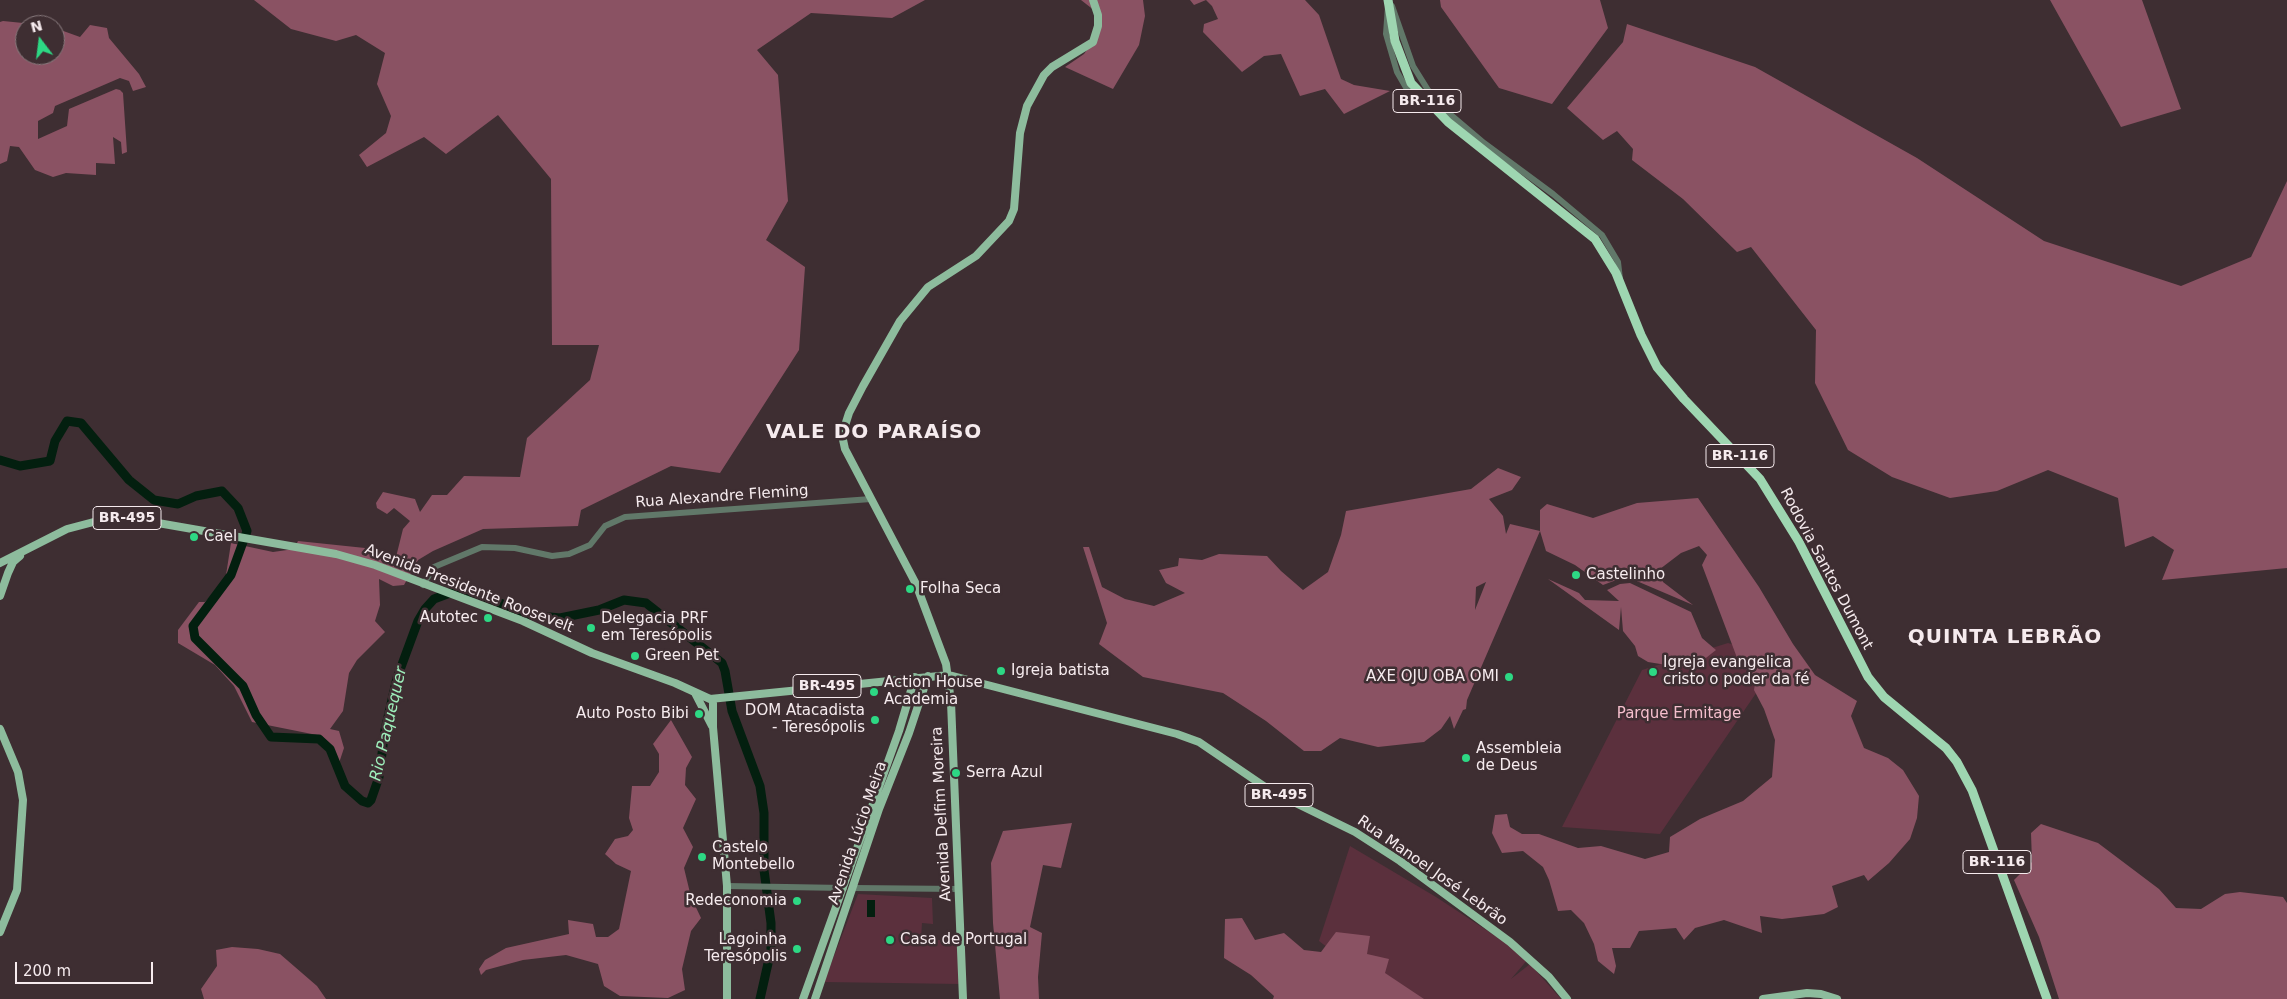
<!DOCTYPE html>
<meta charset="utf-8">
<style>
body{margin:0}
#map{position:relative;width:2287px;height:999px;overflow:hidden;background:#3e2e32;font-family:"DejaVu Sans",sans-serif}
canvas{display:block}
.north{position:absolute;left:15px;top:15px;width:50px;height:50px;box-sizing:border-box;background:#3e2e32;border:1px solid #887a7d;border-radius:50%;rotate:345deg;font-size:14px;font-weight:700;line-height:20px;text-align:center;color:#f6ebee}
.north::after{content:'';display:block;margin:auto;width:18px;height:22px;background:#2dd884;clip-path:polygon(50% 0,100% 100%,50% 72%,0 100%)}
.scale{position:absolute;left:15px;top:962px;width:138px;height:22px;box-sizing:border-box;border:2px solid #f6ebee;border-top:0;padding-left:6px;font-size:15px;line-height:18px;white-space:nowrap;color:#f6ebee;-webkit-text-stroke:4px #3e2e32;paint-order:stroke}
</style>
<div id="map">
<canvas width="2287" height="999"></canvas>
<div class="north">N</div>
<div class="scale">200 m</div>
</div>
<script>
const c = document.querySelector('canvas').getContext('2d');
c.lineJoin = 'round';
function fill(path, color) { c.fillStyle = color; c.fill(path, 'evenodd'); }
const shape = rows => new Path2D(rows.map(r => 'M' + r).join(''));
function strokePath(path, color, width, dash) { c.strokeStyle = color; c.lineWidth = width; c.lineCap = dash ? 'butt' : 'round'; c.setLineDash(dash || []); c.stroke(path); }
function write(font, color, halo, rows, align = 'center') {
  c.font = font + ' "DejaVu Sans",sans-serif'; c.lineWidth = 5; c.setLineDash([]); c.textBaseline = 'middle'; c.strokeStyle = halo; c.fillStyle = color; for (const [text, x, y, turn = 0] of rows) {
    c.save(); c.translate(x, y); c.rotate((+turn || 0) * Math.PI / 180); c.textAlign = isNaN(turn) ? turn : align; if (halo) c.strokeText(text, 0, 0); c.fillText(text, 0, 0); c.restore();
  }
}
fill(shape([
 [1728,643,1780,658,1660,834,1562,827,1642,670],
 [1350,846,1436,897,1529,958,1511,979,1530,964,1561,999,1395,999,1319,941],
 [858,894,932,898,933,924,922,923,921,939,959,941,961,984,824,982]
]), '#5b303d');
fill(shape([
 [254,0,925,0,892,18,811,13,757,50,778,75,788,201,766,240,805,267,799,350,720,473,671,466,581,510,578,526,483,529,433,551,418,560,404,585,393,586,379,579,380,605,375,621,385,632,357,660,349,673,343,711,330,729,339,731,344,748,339,763,333,748,322,736,252,722,234,686,215,665,178,643,178,630,199,602,205,602,223,583,226,575,231,543,273,552,294,549,298,541,365,548,396,557,403,529,410,521,394,508,387,514,377,508,376,503,383,492,415,499,420,512,432,495,447,495,464,476,520,477,527,438,590,380,599,345,552,345,551,179,498,115,446,154,424,137,367,167,359,155,386,133,391,116,377,84,385,53,356,35,336,41,291,29],
 [1081,0,1143,0,1145,16,1139,45,1113,89,1065,67,1084,54,1096,37,1095,11],
 [1190,0,1305,0,1319,15,1341,79,1354,85,1390,91,1344,114,1325,89,1300,96,1281,54,1264,56,1242,72,1203,32,1204,24,1218,19,1212,6,1206,0,1194,5],
 [1440,0,1600,0,1608,28,1552,104,1499,88,1441,7],
 [2050,0,2142,0,2181,109,2121,127],
 [3,21,43,25,25,25,25,55,55,55,55,28,80,37,90,25,107,28,109,38,139,74,146,87,133,91,129,81,120,78,55,106,53,113,38,121,38,139,67,126,69,109,116,89,120,90,123,93,127,152,122,154,121,142,113,137,115,164,96,163,96,175,66,173,53,177,35,170,19,147,10,146,7,161,0,164,0,22],
 [1627,24,1755,67,1917,158,2044,241,2181,286,2251,257,2287,181,2287,568,2162,580,2174,550,2153,536,2125,547,2118,498,2048,470,1997,491,1950,498,1892,477,1848,450,1815,383,1816,330,1751,247,1737,252,1683,199,1632,160,1633,149,1617,131,1603,140,1567,108,1623,42],
 [1498,468,1521,477,1512,490,1489,499,1503,516,1506,534,1510,524,1540,531,1540,510,1547,504,1593,518,1637,503,1698,498,1759,587,1793,644,1815,675,1857,701,1851,716,1864,748,1888,758,1903,770,1919,796,1917,818,1910,839,1889,863,1868,881,1864,875,1832,886,1838,907,1824,914,1782,919,1760,916,1762,933,1724,920,1695,928,1684,940,1676,928,1639,931,1630,948,1612,948,1616,966,1614,974,1598,961,1594,944,1584,923,1571,910,1558,911,1549,880,1543,867,1523,851,1502,853,1492,833,1495,815,1507,814,1510,827,1522,834,1539,834,1578,848,1601,846,1645,859,1669,852,1670,837,1700,819,1743,801,1772,777,1775,740,1764,709,1754,690,1756,678,1739,663,1702,565,1707,555,1699,546,1681,553,1660,569,1663,582,1693,605,1632,579,1619,579,1603,585,1575,565,1546,551,1540,531,1467,700,1466,709,1463,710,1454,729,1450,716,1441,729,1424,742,1378,747,1340,738,1321,751,1304,751,1266,721,1223,693,1143,677,1099,644,1107,623,1083,547,1089,547,1102,587,1125,599,1154,606,1185,593,1166,583,1159,570,1178,566,1179,558,1202,560,1219,554,1267,556,1281,571,1303,590,1328,572,1341,535,1346,511,1471,489],
 [1486,582,1475,610,1476,587],
 [1548,579,1579,593,1585,600,1619,601,1607,590,1620,584,1630,583,1691,612,1702,638,1716,650,1697,665,1679,667,1648,662,1638,656,1635,646,1623,631,1621,607,1619,630],
 [671,720,692,757,686,768,685,785,696,799,683,828,693,847,684,868,691,897,701,918,691,931,682,969,685,990,668,998,620,996,604,986,598,964,566,955,523,960,486,970,481,975,479,969,485,960,506,948,569,934,568,920,593,924,596,937,608,937,619,929,631,871,616,864,605,854,615,839,628,836,633,830,629,818,632,786,650,786,659,772,659,754,653,744],
 [1072,823,1061,868,1043,865,1030,927,1042,933,1038,977,1039,999,1000,999,993,923,991,863,1003,831],
 [2041,824,2098,843,2159,889,2176,908,2201,909,2225,894,2240,892,2283,897,2287,903,2287,999,2059,999,2039,937,2014,880,2032,862,2031,833],
 [1242,918,1255,940,1284,933,1304,950,1321,952,1336,932,1370,936,1367,954,1389,959,1385,973,1424,999,1273,999,1274,996,1251,975,1224,958,1225,919],
 [232,947,258,949,280,954,317,986,326,999,204,999,201,989,217,966,216,950]
]), '#8a5263');
fill(shape([
 [867,900,875,900,875,917,867,917]
]), '#031f0f');
strokePath(shape([
 [0,460,20,466,50,461,55,441,67,421,81,423,129,480,154,500,178,504,196,496,222,491,238,508,247,531,231,575,193,626,195,638,243,686,256,715,271,737,319,739,330,749,345,786,362,801,368,803,371,800,379,777,385,730,397,678,418,621,425,609,434,599,450,593,475,593,530,615,560,618,599,610,624,600,646,603,722,663,725,671,732,711,760,786,764,813,764,870,771,923,771,950,760,999]
]), '#031f0f', 9);
strokePath(shape([
 [1388,6,1386,34,1397,72,1408,91,1414,95,1425,99],
 [1392,6,1413,66,1428,90,1451,115,1484,143,1553,194,1602,235,1618,262,1620,279],
 [423,585,434,567,482,547,515,548,552,556,569,554,590,545,605,526,625,517,871,499],
 [727,886,844,888],
 [854,888,959,889]
]), '#617869', 6);
strokePath(shape([
 [0,563,67,529,105,519,135,519,336,554,375,565,523,621,592,653,675,683,710,699,949,675,1177,734,1199,742,1271,791,1355,832,1400,861,1510,942,1549,977,1567,999],
 [0,596,8,573,13,562,20,556],
 [695,693,712,726],
 [713,700,713,727,727,886,727,999],
 [0,729,18,772,23,800,17,890,0,932],
 [803,999,899,731,915,677],
 [815,999,879,809,909,733,928,676],
 [963,999,951,702,946,664,916,584,845,449,842,435,849,413,863,386,900,321,928,287,976,256,1009,221,1014,209,1020,133,1027,106,1044,75,1052,67,1093,42,1098,26,1098,15,1093,0],
 [1763,999,1807,993,1821,994,1837,999]
]), '#8dbc9d', 8);
strokePath(shape([
 [1388,0,1395,41,1411,83,1448,122,1595,239,1616,273,1641,335,1657,367,1684,399,1760,479,1799,542,1868,677,1884,697,1946,748,1957,762,1972,790,2047,999]
]), '#9ed6b1', 9);
for (const [x, y, r, color] of [
 [194,537,5,"#2dd884"],
 [1576,575,5,"#2dd884"],
 [910,589,5,"#2dd884"],
 [488,618,5,"#2dd884"],
 [591,628,5,"#2dd884"],
 [635,656,5,"#2dd884"],
 [1001,671,5,"#2dd884"],
 [1653,672,5,"#2dd884"],
 [1509,677,5,"#2dd884"],
 [874,692,5,"#2dd884"],
 [699,714,5,"#2dd884"],
 [875,720,5,"#2dd884"],
 [1466,758,5,"#2dd884"],
 [956,773,5,"#2dd884"],
 [702,857,5,"#2dd884"],
 [797,901,5,"#2dd884"],
 [890,940,5,"#2dd884"],
 [797,949,5,"#2dd884"]
]) { const dot = new Path2D(); dot.arc(x, y, r, 0, 2 * Math.PI); c.fillStyle = color; c.fill(dot); strokePath(dot, '#3e2e32', 2); }
for (const [x, y, w] of [
 [1427,101,68],
 [1740,456,68],
 [127,518,68],
 [827,686,68],
 [1279,795,68],
 [1997,862,68]
]) { const box = new Path2D(); box.roundRect(x - w / 2, y - 11.5, w, 23, 4); c.fillStyle = '#3e2e32'; c.fill(box); strokePath(box, '#f6ebee', 1); }
write('bold 14px', '#f6ebee', null, [
 ["BR-116",1427,101],
 ["BR-116",1740,456],
 ["BR-495",127,518],
 ["BR-495",827,686],
 ["BR-495",1279,795],
 ["BR-116",1997,862]
]);
write('15px', '#f6ebee', '#3e2e32', [
 ["Rua Alexandre Fleming",722,497,-4],
 ["Rodovia Santos Dumont",1826,569,62],
 ["Avenida Presidente Roosevelt",469,589,21],
 ["Avenida Delfim Moreira",942,814,-93],
 ["Avenida Lúcio Meira",858,833,-71],
 ["Rua Manoel José Lebrão",1432,871,35]
]);
write('15px', '#f6ebee', '#3e2e32', [
 ["Cael",204,537],
 ["Castelinho",1586,575],
 ["Folha Seca",920,589],
 ["Autotec",478,618,"right"],
 ["Delegacia PRF",601,619],
 ["em Teresópolis",601,636],
 ["Green Pet",645,656],
 ["Igreja evangelica",1663,663],
 ["cristo o poder da fé",1663,680],
 ["Igreja batista",1011,671],
 ["AXE OJU OBA OMI",1499,677,"right"],
 ["Action House",884,683],
 ["Academia",884,700],
 ["DOM Atacadista",865,711,"right"],
 ["- Teresópolis",865,728,"right"],
 ["Auto Posto Bibi",689,714,"right"],
 ["Assembleia",1476,749],
 ["de Deus",1476,766],
 ["Serra Azul",966,773],
 ["Castelo",712,848],
 ["Montebello",712,865],
 ["Redeconomia",787,901,"right"],
 ["Lagoinha",787,940,"right"],
 ["Teresópolis",787,957,"right"],
 ["Casa de Portugal",900,940]
], 'left');
write('15px', '#f5bfcd', '#3e2e32', [
 ["Parque Ermitage",1679,714]
]);
write('italic 16px', '#9eefbb', '#3e2e32', [
 ["Rio Paquequer",389,724,-77]
]);
c.letterSpacing = '1px';
write('bold 20px', '#f6ebee', '#3e2e32', [
 ["VALE DO PARAÍSO",874,433],
 ["QUINTA LEBRÃO",2005,638]
]);
c.letterSpacing = '0px';
</script>
